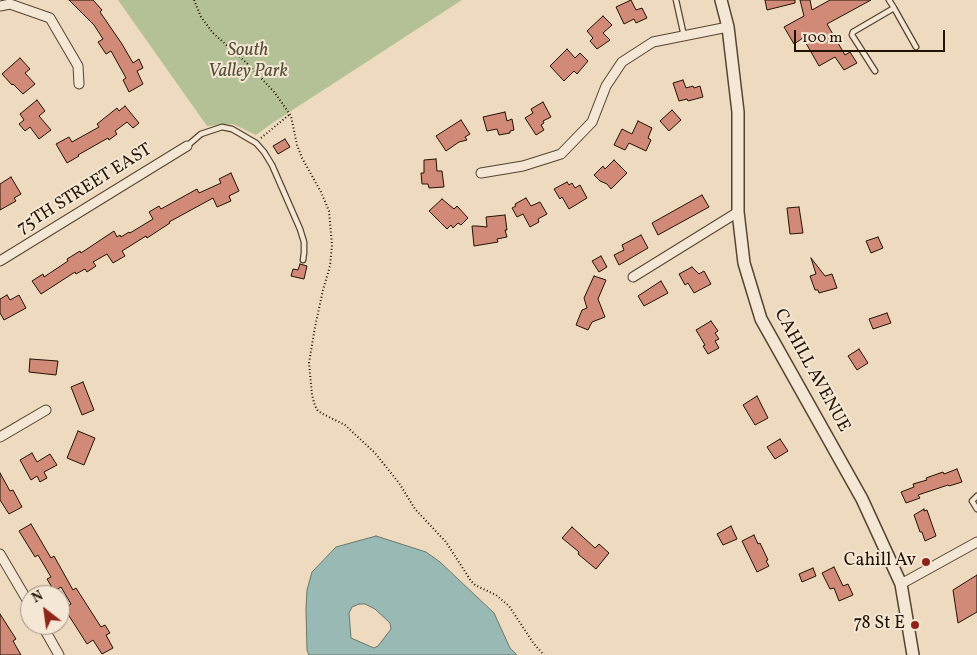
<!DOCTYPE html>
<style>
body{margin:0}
#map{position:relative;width:977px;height:655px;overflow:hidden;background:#eedabf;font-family:Vollkorn,serif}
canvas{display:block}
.north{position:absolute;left:20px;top:585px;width:50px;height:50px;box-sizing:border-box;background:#f4e7d5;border:1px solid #a09280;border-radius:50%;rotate:330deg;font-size:14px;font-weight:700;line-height:20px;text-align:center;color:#221200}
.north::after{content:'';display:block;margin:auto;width:18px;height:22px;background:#8f2418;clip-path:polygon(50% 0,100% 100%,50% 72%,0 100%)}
.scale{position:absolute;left:794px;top:30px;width:151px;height:22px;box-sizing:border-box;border:2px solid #221200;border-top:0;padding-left:6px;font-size:15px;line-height:18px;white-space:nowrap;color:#221200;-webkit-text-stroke:4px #f4e7d5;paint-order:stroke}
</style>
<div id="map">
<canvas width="977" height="655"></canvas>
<div class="north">N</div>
<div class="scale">100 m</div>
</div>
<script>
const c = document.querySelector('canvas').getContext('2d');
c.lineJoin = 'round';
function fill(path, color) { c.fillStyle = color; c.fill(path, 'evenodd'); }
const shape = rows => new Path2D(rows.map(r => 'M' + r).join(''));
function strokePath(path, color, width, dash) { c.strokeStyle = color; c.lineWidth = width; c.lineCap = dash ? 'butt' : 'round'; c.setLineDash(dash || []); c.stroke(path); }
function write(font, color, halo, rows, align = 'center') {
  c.font = font + ' Vollkorn,serif'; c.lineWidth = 4; c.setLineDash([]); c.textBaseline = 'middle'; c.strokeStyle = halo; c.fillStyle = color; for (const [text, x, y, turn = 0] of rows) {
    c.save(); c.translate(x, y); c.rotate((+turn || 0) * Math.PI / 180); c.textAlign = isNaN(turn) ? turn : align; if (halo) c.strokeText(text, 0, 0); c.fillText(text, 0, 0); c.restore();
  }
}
fill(shape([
 [118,0,462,0,274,122,256,135,233,124,207,126]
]), '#b4c196');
const water = shape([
 [376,536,426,552,440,562,494,613,510,648,517,655,309,655,307,650,306,609,307,590,312,572,336,547,376,536],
 [359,604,365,604,375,609,390,623,391,629,378,646,374,648,351,638,349,613,352,607,359,604]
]);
fill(water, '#99bab4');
strokePath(water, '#69776c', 1);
const building = shape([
 [69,0,93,0,102,10,100,12,122,44,133,63,139,59,143,68,137,71,143,84,129,92,123,80,126,78,111,51,106,54,98,42,103,39,94,25,69,0],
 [631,0,636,10,642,8,647,18,636,23,634,19,624,24,616,7,631,0],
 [765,0,795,0,795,3,767,10,765,0],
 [800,0,810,0,812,10,830,0,871,0,827,24,845,55,850,52,857,63,844,70,835,57,819,66,803,38,794,44,784,27,804,16,800,0],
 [603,16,612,25,603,33,610,40,597,49,590,41,593,38,587,31,603,16],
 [567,49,575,58,580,53,588,61,577,74,574,71,564,81,550,66,567,49],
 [20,58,30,69,25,73,35,84,23,94,13,84,12,85,2,74,20,58],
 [683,80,686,88,693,86,694,88,700,86,703,97,688,101,687,99,679,101,673,83,683,80],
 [37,100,45,111,39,116,51,130,39,139,30,127,25,131,19,124,24,120,20,114,37,100],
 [543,102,551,117,543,121,544,123,541,125,544,130,536,135,525,118,533,113,531,109,543,102],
 [125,106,139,123,133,128,127,122,115,131,117,134,109,140,108,138,78,155,79,156,67,163,56,144,69,137,72,142,99,127,97,124,117,108,119,111,125,106],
 [672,110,681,120,669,131,660,121,672,110],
 [505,112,507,121,512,119,514,130,510,131,510,133,499,135,497,129,487,131,483,117,505,112],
 [461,120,470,134,465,137,467,140,459,142,446,151,436,136,461,120],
 [638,121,652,128,648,138,651,140,646,151,629,143,625,150,614,145,622,129,632,134,638,121],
 [285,139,290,147,278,154,273,146,285,139],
 [436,159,437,171,442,171,444,187,429,188,428,184,422,184,421,173,424,173,424,160,436,159],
 [614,160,627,173,611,189,607,184,600,181,594,175,603,166,605,169,614,160],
 [231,173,239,191,229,196,231,201,217,207,213,198,169,222,170,223,147,238,146,236,122,251,125,256,113,263,107,254,93,262,96,266,87,272,85,269,76,274,75,272,41,294,32,281,43,274,44,277,68,261,67,259,80,251,81,253,114,231,117,237,120,235,121,237,129,232,130,233,153,219,149,212,159,206,161,209,197,189,199,193,221,183,219,179,231,173],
 [11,177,21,194,14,198,16,201,0,210,0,184,11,177],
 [567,182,569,185,572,183,575,188,580,185,587,198,569,209,562,197,560,199,554,189,567,182],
 [702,195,709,207,658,235,652,223,702,195],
 [526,198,531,206,540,202,547,214,538,219,539,222,530,227,523,214,517,217,512,208,516,206,515,204,526,198],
 [442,199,454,209,457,206,468,218,461,225,458,223,453,228,451,225,447,229,429,211,442,199],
 [799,207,803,233,790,234,787,208,799,207],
 [505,215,507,230,505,230,507,237,497,239,498,242,474,246,472,226,477,226,487,227,486,217,505,215],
 [641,235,648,248,619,265,614,255,624,250,622,245,641,235],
 [878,237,883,248,871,253,866,241,878,237],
 [601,256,607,267,599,272,592,261,601,256],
 [811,258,825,276,832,274,837,288,819,293,818,290,815,290,810,276,816,274,811,258],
 [300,264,307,266,304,279,291,276,293,269,298,270,300,264],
 [692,267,699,274,704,271,711,284,694,293,688,283,685,285,679,274,692,267],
 [594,276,606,280,598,299,605,317,592,322,588,330,576,325,582,310,587,308,584,298,594,276],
 [661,281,668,293,644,306,638,296,661,281],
 [7,295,10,300,19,295,26,308,4,320,0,313,0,299,7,295],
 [887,313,891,323,873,329,869,319,887,313],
 [711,321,718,331,715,333,719,339,715,341,719,348,708,354,703,346,705,345,696,330,711,321],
 [859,349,868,363,857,370,848,356,859,349],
 [30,359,58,361,56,375,29,372,30,359],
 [83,382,94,410,82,415,71,387,83,382],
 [757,396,768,418,755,425,743,405,757,396],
 [78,431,95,438,84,465,67,458,78,431],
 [780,439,788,451,775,459,767,447,780,439],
 [32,453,37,462,50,454,57,465,44,472,47,478,40,482,37,476,31,480,20,460,32,453],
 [957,469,962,482,949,486,948,485,918,495,920,498,906,503,901,492,914,487,913,484,927,480,926,478,943,472,944,474,957,469],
 [0,473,10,491,13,490,22,507,9,514,0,500,0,473],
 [924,509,924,511,927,510,936,536,925,541,922,532,920,532,914,515,924,509],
 [31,524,51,558,54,556,73,590,76,588,101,627,105,625,110,633,106,635,113,648,102,654,93,640,87,644,64,608,71,604,61,587,54,591,47,579,51,577,38,555,35,557,19,531,31,524],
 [731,526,737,539,723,545,717,534,731,526],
 [572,527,595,548,599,544,609,553,596,569,578,554,579,552,562,538,572,527],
 [754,535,758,544,760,543,768,560,766,561,769,566,757,572,742,541,754,535],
 [834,567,843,586,848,584,853,595,839,601,834,588,830,589,822,573,834,567],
 [813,568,816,576,802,582,799,574,813,568],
 [977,575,977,612,958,623,953,590,977,575],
 [0,614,16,639,13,641,21,655,0,655,0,614]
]);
fill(building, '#d18978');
strokePath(building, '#221200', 1);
const service = shape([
 [676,0,684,36],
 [894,8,916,47],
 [875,71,852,35,853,32,894,8,889,0],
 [187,146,201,134,222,127,232,129,256,143,264,152,272,165,300,229,304,242,304,253,303,260],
 [977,496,972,501,977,509]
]);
const minor = shape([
 [0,6,10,4,50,18,78,66,79,84],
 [481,173,523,166,561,154,592,122,606,86,622,62,653,42,728,27],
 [0,261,187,146],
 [633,277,738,212],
 [0,437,46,410],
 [0,554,30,605],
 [901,584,977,542],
 [42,625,59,655]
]);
const tertiary = shape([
 [721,0,728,27,738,112,738,212,744,263,761,319,862,499,901,584,913,655]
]);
strokePath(service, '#554430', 7);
strokePath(minor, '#554430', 11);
strokePath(tertiary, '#554430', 14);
strokePath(shape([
 [194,0,201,17,213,33,250,66,275,93,291,116,297,145,302,158,321,192,329,211,332,245,330,266,323,290,315,327,309,363,312,395,315,406,318,411,323,414,345,425,375,453,399,483,415,509,446,542,471,581,475,585,496,595,509,606,534,644,544,655],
 [261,138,290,114]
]), '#221200', 2, [1, 2.5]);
strokePath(service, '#f4e7d5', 4.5);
strokePath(minor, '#f4e7d5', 9);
strokePath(tertiary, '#f4e7d5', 11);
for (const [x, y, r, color] of [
 [926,562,5,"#8f2418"],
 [915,625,5,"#8f2418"]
]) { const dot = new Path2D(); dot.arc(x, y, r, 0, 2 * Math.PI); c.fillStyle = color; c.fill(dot); strokePath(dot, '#f4e7d5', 2); }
write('italic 18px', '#554f34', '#f4e7d5', [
 ["South",248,52],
 ["Valley Park",248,73]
]);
write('18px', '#221200', '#f4e7d5', [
 ["75TH STREET EAST",85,190,-32],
 ["CAHILL AVENUE",811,371,61]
]);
write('18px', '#221200', '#f4e7d5', [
 ["Cahill Av",916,562],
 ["78 St E",905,625]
], 'right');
</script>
